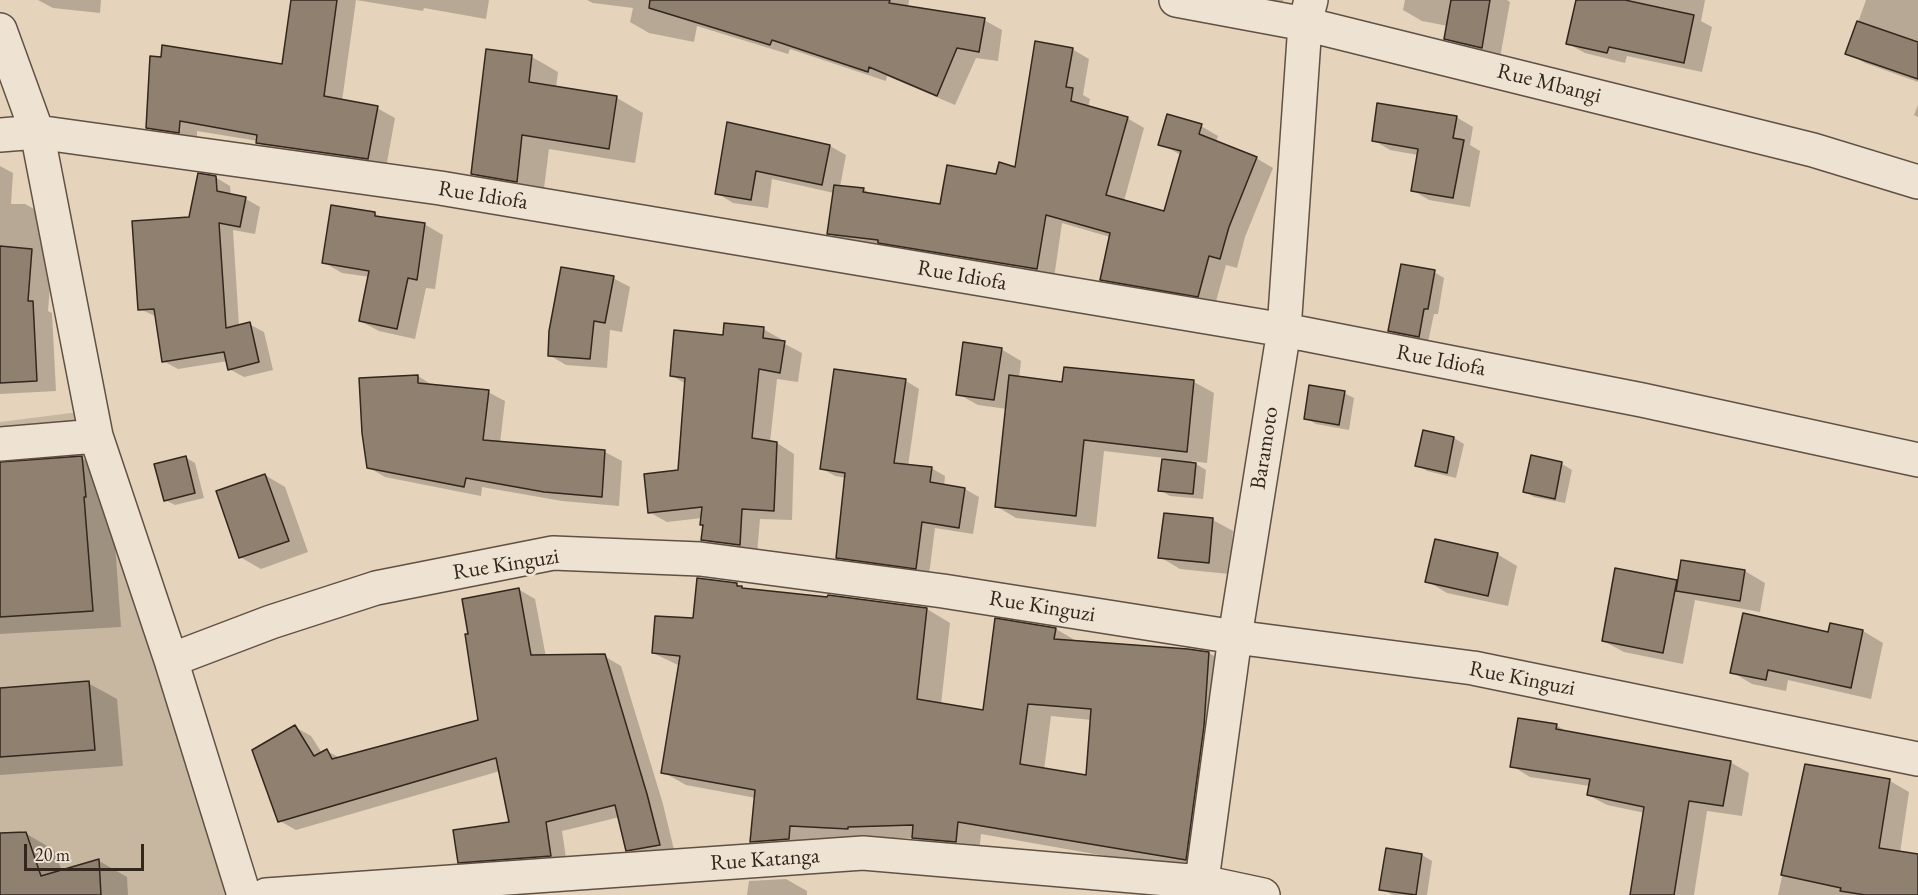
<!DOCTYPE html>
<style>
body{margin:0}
#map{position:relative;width:1918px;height:895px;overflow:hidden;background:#e5d3bb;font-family:"EB Garamond",serif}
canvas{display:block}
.scale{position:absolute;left:24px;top:844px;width:120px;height:27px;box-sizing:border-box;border:3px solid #32261d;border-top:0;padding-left:8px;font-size:18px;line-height:21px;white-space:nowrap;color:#32261d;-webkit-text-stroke:4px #eee2d3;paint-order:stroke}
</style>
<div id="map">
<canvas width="1918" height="895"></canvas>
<div class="scale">20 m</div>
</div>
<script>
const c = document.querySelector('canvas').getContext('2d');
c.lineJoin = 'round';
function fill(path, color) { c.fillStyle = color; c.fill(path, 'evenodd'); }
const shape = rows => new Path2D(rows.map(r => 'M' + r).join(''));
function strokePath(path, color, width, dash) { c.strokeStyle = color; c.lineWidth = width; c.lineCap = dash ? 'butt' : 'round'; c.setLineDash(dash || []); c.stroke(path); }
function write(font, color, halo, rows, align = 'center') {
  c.font = font + ' "EB Garamond",serif'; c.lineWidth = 6; c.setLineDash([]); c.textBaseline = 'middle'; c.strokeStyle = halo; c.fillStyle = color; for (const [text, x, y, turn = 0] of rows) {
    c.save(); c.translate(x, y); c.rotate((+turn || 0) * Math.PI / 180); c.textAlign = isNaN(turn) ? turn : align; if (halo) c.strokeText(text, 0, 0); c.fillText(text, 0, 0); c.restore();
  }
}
fill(shape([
 [87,411,243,895,0,895,0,422]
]), '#c7b6a0');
fill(shape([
 [38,0,101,0,100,13,53,8],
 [292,0,489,0,486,19,424,8,423,11,356,0,342,101,377,108,395,118,386,168,275,153,258,143,258,141,197,131,197,142,165,138,147,127,283,65],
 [587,0,909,0,908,8,984,20,1002,30,998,61,976,58,955,105,887,76,886,81,790,49,788,54,697,26,694,42,649,33,630,22,633,8,593,3],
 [1249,0,1283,0,1282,6],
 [1405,0,1507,0,1510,2,1500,58,1465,49,1446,38,1448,26,1422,21,1403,10],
 [1578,0,1705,0,1701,21,1712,27,1702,72,1627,56,1625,63,1585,53,1567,43],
 [1866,0,1918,0,1918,82,1865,63,1847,53],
 [1072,49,1089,59,1083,95,1090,99,1088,107,1127,118,1144,128,1124,201,1165,213,1181,155,1160,144,1201,126,1218,136,1216,142,1256,158,1273,168,1245,237,1237,268,1226,265,1215,305,1118,289,1102,279,1110,237,1062,223,1054,278,846,243,829,233,834,193,772,179,768,208,733,203,717,193,728,124,830,146,846,155,840,187,863,189,873,195,941,206,997,176,1016,168],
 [488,51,532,57,558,72,556,88,617,98,643,113,635,163,549,149,543,196,499,189,472,173],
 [1918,105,1918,117,1914,115],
 [1456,117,1473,127,1470,145,1480,151,1470,207,1429,200,1412,190,1418,155,1390,150,1373,140],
 [0,166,13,173,11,204,25,204,45,215,52,262,48,311,52,313,56,391,0,394],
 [215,177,230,186,231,196,246,199,260,207,255,234,233,230,239,326,249,324,264,332,273,370,244,377,229,369,228,361,178,369,163,361,157,317,140,309],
 [375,214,383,218,424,224,443,235,435,289,426,288,415,339,379,331,360,321,370,277,342,273,323,262],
 [1434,272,1444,278,1438,314,1434,314,1428,342,1400,336,1390,330],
 [613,278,630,287,622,332,610,330,607,368,566,365,549,355],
 [763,329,781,339,781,342,802,353,798,382,777,379,770,442,777,443,794,454,792,520,760,519,757,554,721,550,703,539,704,526,702,524,702,518,667,522,649,512,680,472,686,384,671,375,724,337],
 [1001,349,1021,361,1019,378,1064,383,1194,382,1214,393,1207,463,1191,461,1206,470,1203,499,1170,496,1160,490,1164,458,1104,451,1096,527,1016,518,996,506,1007,409,978,405,958,394],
 [418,376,434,386,488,392,505,401,500,443,605,452,622,461,619,506,562,501,482,487,481,496,385,477,368,467],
 [906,381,919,389,908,466,931,468,945,476,944,486,965,489,979,497,973,534,935,528,929,575,852,565,838,557,846,478,835,476,821,468],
 [1344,393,1354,398,1349,430,1316,424,1306,418],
 [1454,438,1464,444,1456,478,1427,471,1417,465],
 [185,457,195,463,204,498,175,505,165,500],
 [1532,457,1562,464,1572,470,1565,503,1534,497,1524,491],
 [81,458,110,474,121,627,0,634,0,462],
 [265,475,285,487,308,552,261,569,240,557],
 [1213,520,1233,531,1229,574,1180,569,1160,557],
 [1497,554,1517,566,1508,606,1447,593,1427,581],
 [1682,561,1745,571,1765,583,1760,612,1695,600,1683,664,1624,652,1603,641,1676,581,1679,583],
 [736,584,746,590,927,609,950,623,941,705,984,712,1056,629,1078,642,1188,650,1209,653,1232,667,1208,874,981,834,979,854,937,851,915,838,871,839,871,841,813,839,812,852,775,855,752,841,756,798,686,785,663,772,680,666,653,653],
 [1051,716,1092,720,1088,777,1044,770],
 [518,589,535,599,546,657,604,656,621,666,663,804,675,854,644,859,628,850,620,817,562,831,567,865,476,871,459,862,511,823,500,771,296,830,280,821,295,727,311,736,322,753,327,751,340,758,479,721],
 [1831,625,1863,631,1883,643,1871,699,1788,680,1786,691,1752,684,1732,672,1830,634],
 [88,683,117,699,123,766,0,775,0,690],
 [1556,725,1569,733,1730,762,1749,773,1742,816,1707,811,1694,895,1632,895,1645,813,1607,805,1588,795,1590,786,1530,777,1512,766],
 [1806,766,1890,781,1909,792,1900,853,1918,855,1918,895,1778,895],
 [25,833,54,850,62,871,99,861,127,877,128,895,0,895,0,834],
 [1387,850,1422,855,1432,861,1427,895,1393,895,1381,889],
 [786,879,807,891,807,895,747,895,749,881]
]), '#0003');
const building = shape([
 [291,0,337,0,324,96,378,106,368,159,256,143,257,135,180,121,179,133,146,128,150,56,161,57,162,45,282,64,291,0],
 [650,0,890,0,889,3,985,18,979,52,957,48,937,96,869,67,868,72,772,40,770,45,649,8,650,0],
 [1451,0,1490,0,1482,48,1444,39,1451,0],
 [1576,0,1625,0,1694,15,1684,63,1609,47,1607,53,1566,44,1576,0],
 [1857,21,1918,42,1918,79,1845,54,1857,21],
 [1035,41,1073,48,1066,87,1073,88,1071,101,1128,117,1106,195,1164,211,1181,151,1158,145,1167,114,1202,124,1199,134,1257,157,1229,227,1220,259,1209,256,1198,297,1100,280,1110,233,1046,215,1037,269,878,243,878,240,827,234,834,185,864,188,863,192,940,204,947,165,996,174,999,162,1015,167,1035,41],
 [486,49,532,55,529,82,617,96,609,149,522,135,517,182,471,174,486,49],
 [1377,103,1457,116,1453,138,1464,140,1453,198,1411,191,1418,149,1372,141,1377,103],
 [727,122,830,145,822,185,756,171,751,200,715,194,727,122],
 [198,173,216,176,217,191,246,197,240,227,219,223,226,328,250,322,259,362,228,370,224,352,162,362,154,309,138,310,132,221,189,217,198,173],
 [331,205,375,212,375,216,425,223,417,280,408,278,397,329,359,321,369,271,322,263,331,205],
 [0,246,32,249,28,301,33,301,37,381,0,383,0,246],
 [1401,264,1435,270,1428,309,1424,309,1419,337,1388,331,1401,264],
 [561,267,614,276,605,323,594,321,590,359,548,356,549,331,561,267],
 [724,323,764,327,763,338,785,341,780,373,759,369,752,438,777,442,774,511,742,509,740,545,701,540,703,525,700,525,702,507,648,513,644,474,678,470,685,378,670,376,674,330,723,335,724,323],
 [963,342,1002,348,994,400,956,395,963,342],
 [1064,367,1194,380,1187,452,1084,440,1076,516,995,507,1009,375,1062,382,1064,367],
 [834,369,906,379,894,463,932,467,930,482,965,488,959,528,922,522,916,569,836,558,845,473,820,469,834,369],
 [418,375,418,383,489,390,483,440,605,450,602,497,544,492,466,478,464,487,367,468,362,433,359,378,418,375],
 [1309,385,1345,391,1339,425,1304,419,1309,385],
 [1423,430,1454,437,1447,473,1415,466,1423,430],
 [1531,455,1562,462,1555,499,1523,492,1531,455],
 [82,456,86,497,84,497,93,611,0,617,0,462,82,456],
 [186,456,195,493,164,501,154,464,186,456],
 [1162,459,1196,463,1193,494,1158,491,1162,459],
 [265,474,289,541,239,558,216,491,265,474],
 [1164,513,1213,518,1209,563,1158,558,1164,513],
 [1435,539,1498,553,1488,596,1425,582,1435,539],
 [1681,560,1745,570,1740,601,1676,591,1681,560],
 [1615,568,1677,580,1663,653,1602,641,1615,568],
 [697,578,737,583,737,586,742,586,742,588,827,597,828,595,927,608,917,699,983,710,995,618,1056,628,1054,639,1188,649,1209,652,1204,726,1186,860,958,822,956,842,912,838,913,825,848,827,848,829,790,826,789,839,750,842,755,790,661,773,680,656,652,653,655,616,693,618,697,578],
 [1028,704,1091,709,1086,775,1020,764,1028,704],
 [519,588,531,655,605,654,647,794,660,845,626,851,615,805,546,822,551,856,458,863,453,830,509,822,496,758,278,822,252,750,295,725,314,756,327,749,332,759,478,720,465,634,468,634,462,599,519,588],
 [1743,613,1828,632,1830,623,1863,630,1851,688,1768,670,1766,680,1730,673,1743,613],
 [89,681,95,750,0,757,0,688,89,681],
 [1518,718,1557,724,1556,729,1731,761,1723,806,1689,801,1674,895,1630,895,1644,807,1587,795,1590,779,1510,767,1518,718],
 [1805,764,1890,779,1879,848,1918,854,1918,895,1865,895,1840,891,1841,888,1781,875,1805,764],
 [26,832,41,876,99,859,101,895,0,895,0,833,26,832],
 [1386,848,1422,854,1416,895,1379,890,1386,848]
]);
fill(building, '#8f806f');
strokePath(building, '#32261d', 1.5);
const street = shape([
 [1176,0,1305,24,1813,150,1918,182],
 [0,30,37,132,96,436,171,660,244,895],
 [0,135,37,132,440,188,1284,330,1642,400,1918,460],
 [0,444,96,436],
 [171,660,271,622,376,588,553,553,700,559,943,591,1235,637,1473,668,1918,759],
 [266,895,863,853,1202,882,1263,895],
 [1200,895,1235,637,1284,330,1305,24,1311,0]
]);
strokePath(street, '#5f5144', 36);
strokePath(street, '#eee2d3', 33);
write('22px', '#32261d', '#eee2d3', [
 ["Rue Mbangi",1549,84,14],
 ["Rue Idiofa",483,196,9],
 ["Rue Idiofa",962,276,10],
 ["Rue Idiofa",1441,361,11],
 ["Baramoto",1265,448,-81],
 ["Rue Kinguzi",506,565,-9],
 ["Rue Kinguzi",1042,607,9],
 ["Rue Kinguzi",1522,679,11],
 ["Rue Katanga",765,860,-4]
]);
</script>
